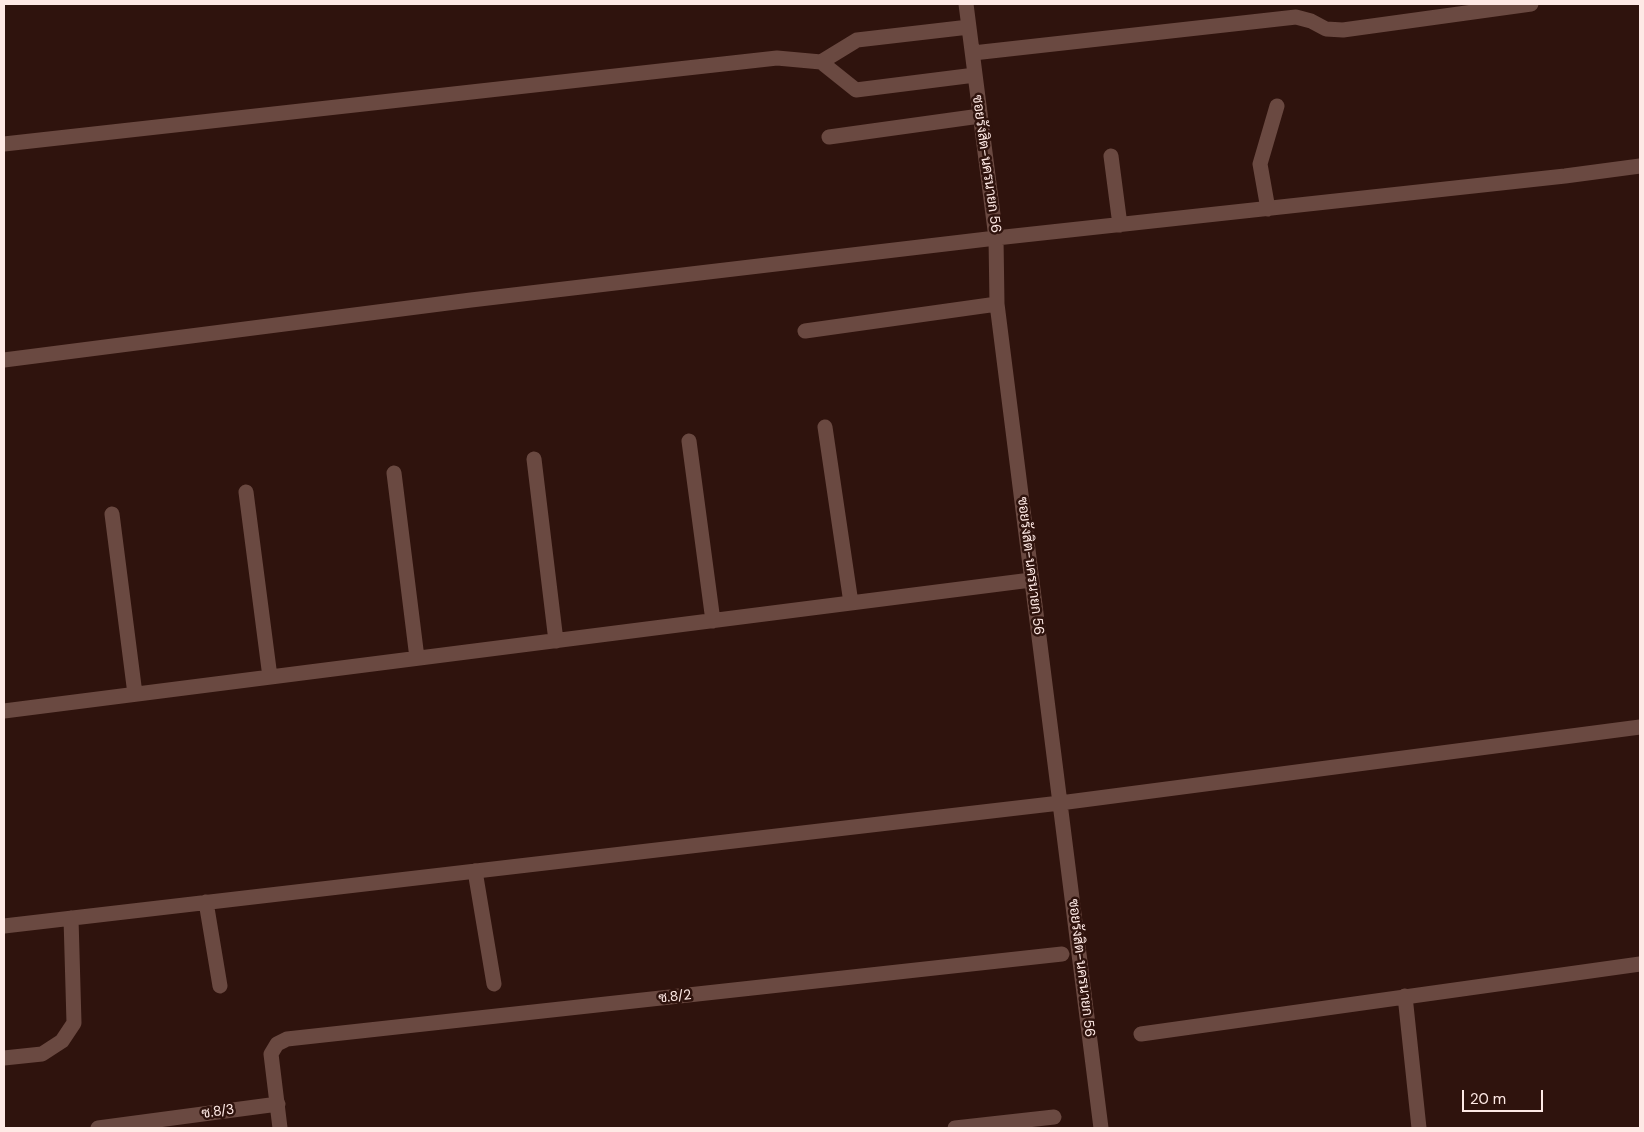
<!DOCTYPE html>
<meta charset="utf-8">
<style>
body{margin:0}
#map{position:relative;width:1644px;height:1132px;overflow:hidden;background:#2f130d;font-family:"DM Sans",sans-serif}
canvas{display:block}
.frame{position:absolute;inset:0;border:5px solid #fee9e5;pointer-events:none}
.scale{position:absolute;left:1462px;top:1090px;width:81px;height:22px;box-sizing:border-box;border:2px solid #fee9e5;border-top:0;padding-left:6px;font-size:15px;line-height:18px;white-space:nowrap;color:#fee9e5;-webkit-text-stroke:4px #2f130d;paint-order:stroke}
</style>
<div id="map">
<canvas width="1644" height="1132"></canvas>
<div class="frame"></div>
<div class="scale">20 m</div>
</div>
<script>
const c = document.querySelector('canvas').getContext('2d');
c.lineJoin = 'round';
const shape = rows => new Path2D(rows.map(r => 'M' + r).join(''));
function strokePath(path, color, width, dash) { c.strokeStyle = color; c.lineWidth = width; c.lineCap = dash ? 'butt' : 'round'; c.setLineDash(dash || []); c.stroke(path); }
function write(font, color, halo, rows, align = 'center') {
  c.font = font + ' "DM Sans",Sarabun,sans-serif'; c.lineWidth = 5; c.setLineDash([]); c.textBaseline = 'middle'; c.strokeStyle = halo; c.fillStyle = color; for (const [text, x, y, turn = 0] of rows) {
    c.save(); c.translate(x, y); c.rotate((+turn || 0) * Math.PI / 180); c.textAlign = isNaN(turn) ? turn : align; if (halo) c.strokeText(text, 0, 0); c.fillText(text, 0, 0); c.restore();
  }
}
strokePath(shape([
 [966,4,996,238,997,304,1101,1128],
 [973,53,1296,17,1311,21,1326,29,1343,30,1531,4],
 [821,62,857,40,969,27],
 [829,137,980,116],
 [4,144,777,58,821,62,856,90,975,75],
 [1111,156,1120,225],
 [1268,209,1260,164,1277,106],
 [805,331,997,304],
 [4,360,471,300,996,238,1565,176,1640,166],
 [825,427,851,603],
 [689,441,713,621],
 [534,459,556,641],
 [394,473,417,658],
 [246,492,270,677],
 [112,514,135,694],
 [4,711,1031,580],
 [475,871,494,984],
 [206,902,220,986],
 [4,926,1060,803,1640,727],
 [1405,996,1419,1128],
 [1141,1034,1640,964],
 [4,1058,42,1054,62,1041,74,1023,71,918],
 [98,1128,278,1104],
 [280,1128,271,1054,277,1044,287,1039,1062,954],
 [955,1128,1054,1117]
]), '#6a4941', 15);
write('14px', '#fee9e5', '#2f130d', [
 ["ซอยรังสิต-นครนายก 56",986,164,82],
 ["ซอยรังสิต-นครนายก 56",1030,566,83],
 ["ซอยรังสิต-นครนายก 56",1081,968,83],
 ["ซ.8/2",675,997,-6],
 ["ซ.8/3",218,1112,-8]
]);
</script>
